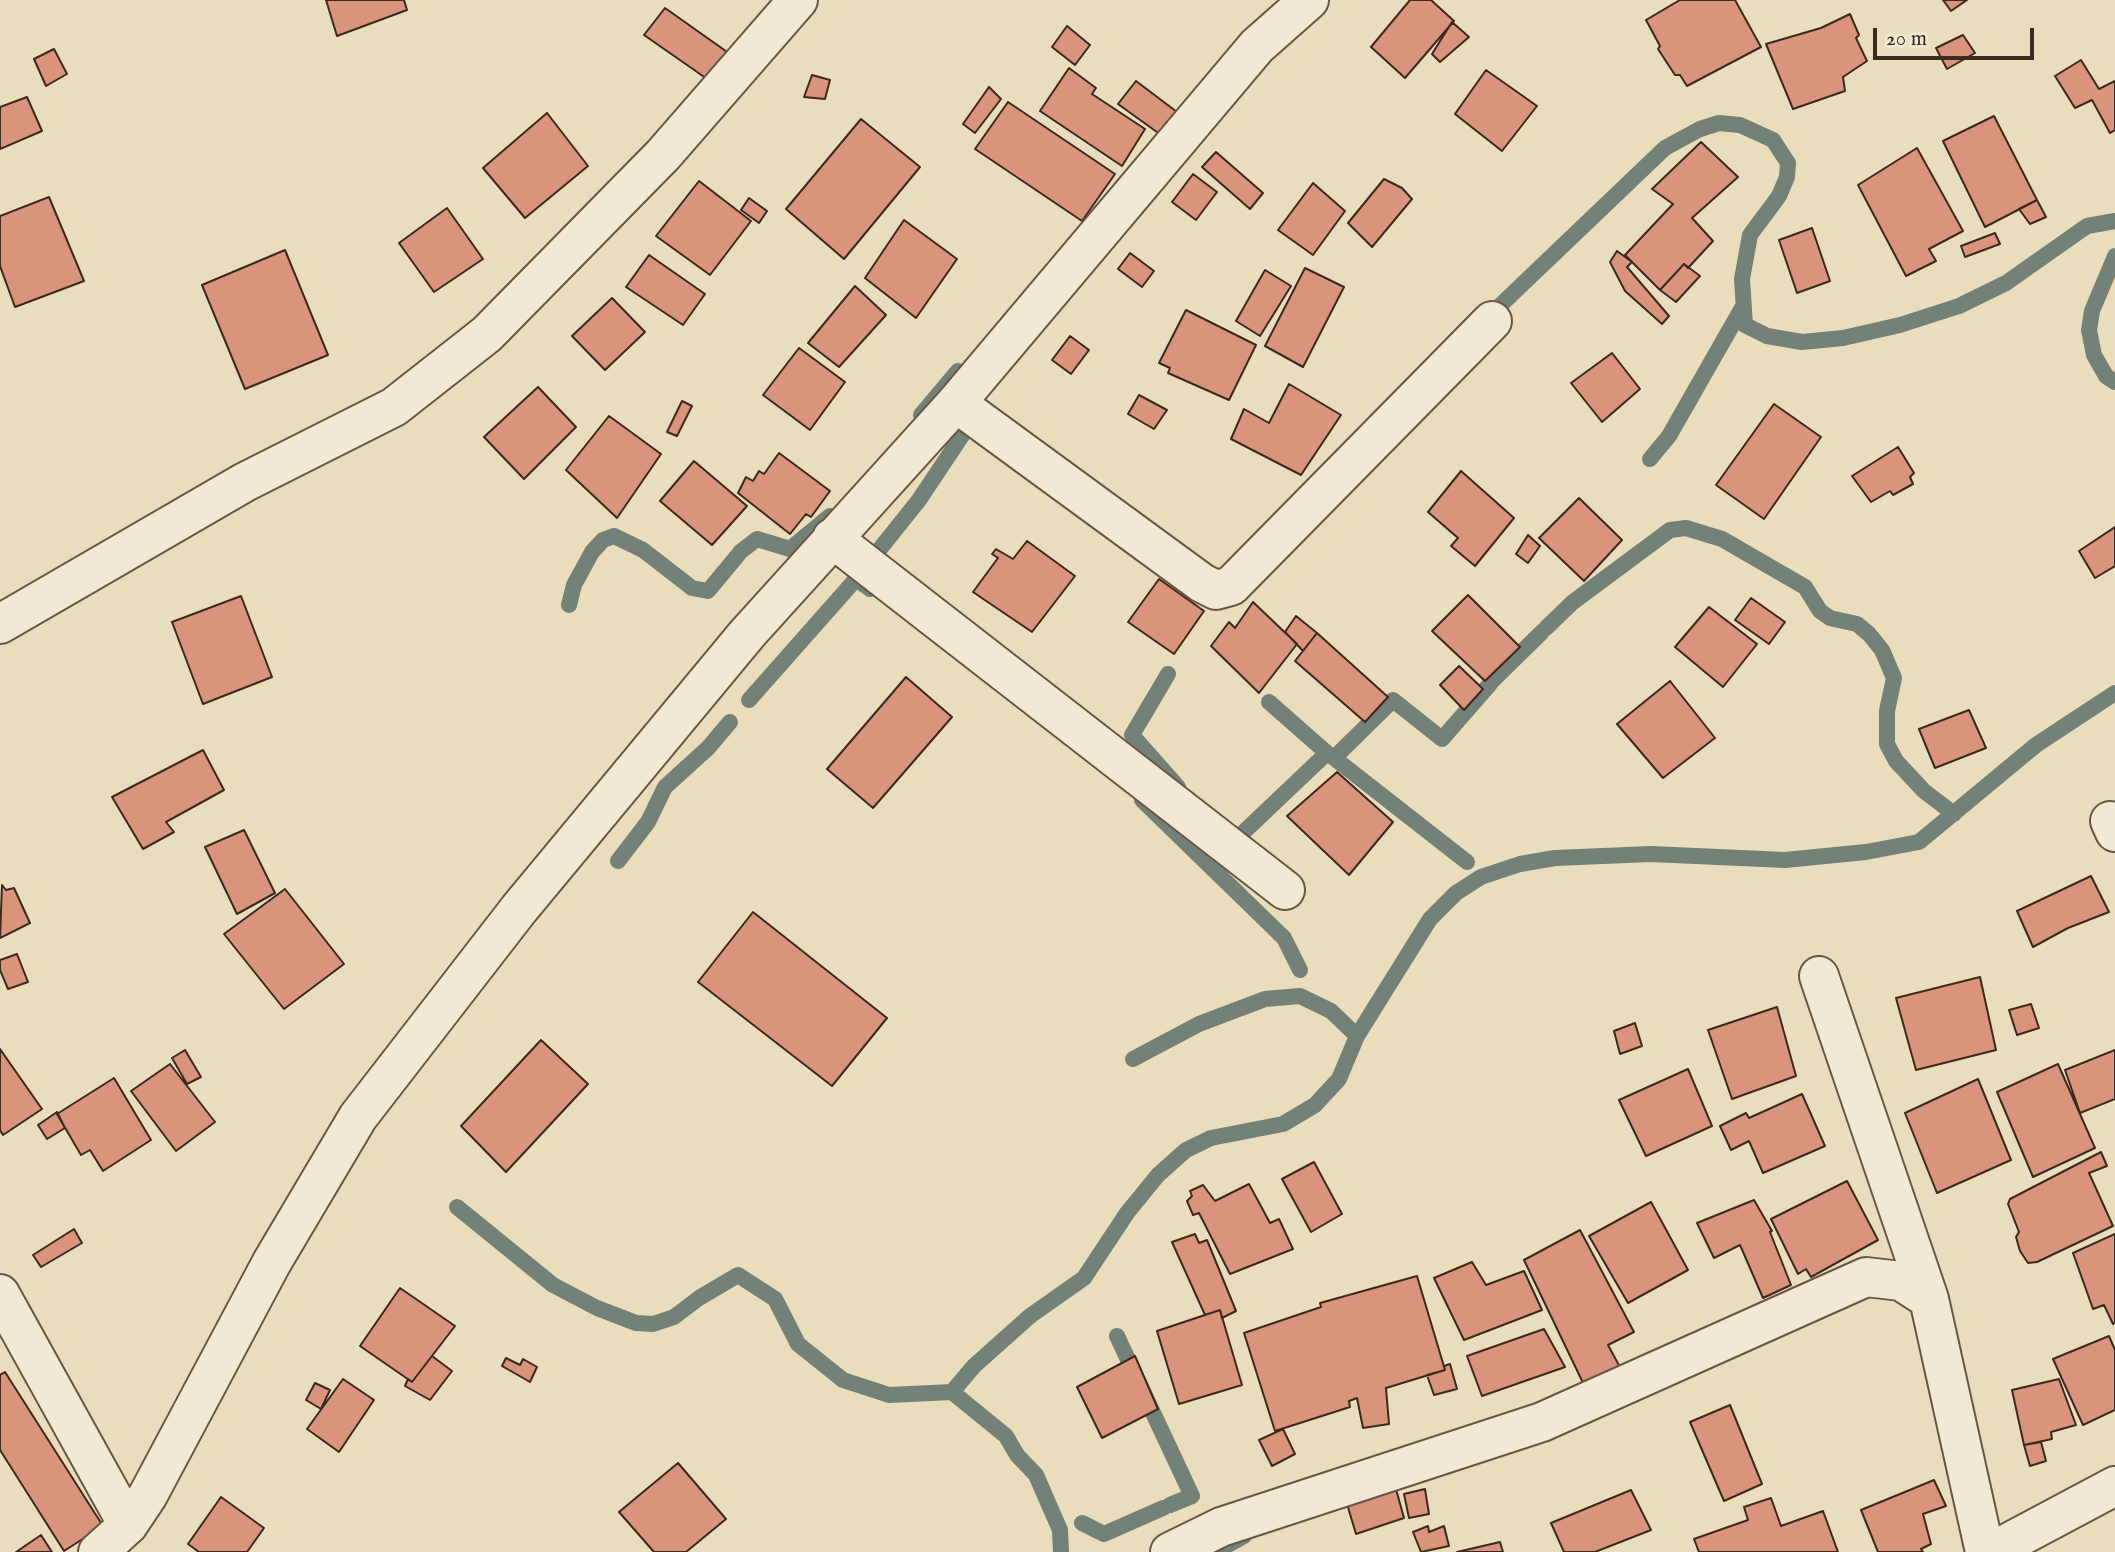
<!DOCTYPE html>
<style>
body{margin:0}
#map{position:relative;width:2115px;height:1552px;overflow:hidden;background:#eaddbc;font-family:"IM FELL English",serif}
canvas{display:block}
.scale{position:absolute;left:1873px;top:28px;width:161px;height:32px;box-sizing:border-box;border:4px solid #3c291f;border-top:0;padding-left:9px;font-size:21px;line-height:24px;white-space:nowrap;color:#3c291f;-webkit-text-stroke:5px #f1e9d3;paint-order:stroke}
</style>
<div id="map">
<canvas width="2115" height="1552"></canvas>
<div class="scale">20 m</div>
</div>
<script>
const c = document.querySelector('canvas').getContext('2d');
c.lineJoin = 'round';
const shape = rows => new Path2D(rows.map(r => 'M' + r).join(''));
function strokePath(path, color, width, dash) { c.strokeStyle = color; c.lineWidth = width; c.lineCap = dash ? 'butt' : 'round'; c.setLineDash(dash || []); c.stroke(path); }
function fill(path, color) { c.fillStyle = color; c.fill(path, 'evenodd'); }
strokePath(shape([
 [2115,256,2092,311,2089,330,2094,355,2106,376,2115,382],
 [1487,318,1665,148,1700,129,1719,123,1740,125,1773,140,1788,163,1787,177,1779,196,1750,235,1742,279,1745,325,1767,336,1802,342,1843,338,1900,325,1959,306,2006,283,2087,226,2115,221],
 [921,415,958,371],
 [1650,459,1669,436,1742,308],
 [740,552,757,539,790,549,830,516],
 [875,555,919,500,971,422],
 [569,605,574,585,592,552,603,540,614,536,643,550,692,588,708,591,738,555],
 [1546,628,1573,602,1670,530,1686,528,1722,539,1805,587,1820,611,1830,618,1857,624,1869,634,1882,650,1894,678,1887,711,1887,744,1896,761,1924,791,1954,814],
 [1168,674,1132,735,1178,787],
 [1490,683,1542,632],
 [749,700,856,579,870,589],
 [1142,800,1284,938,1300,970],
 [1229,846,1327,753,1269,702],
 [618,861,648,822,665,787,708,748,730,722],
 [1467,862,1334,758,1393,700,1442,739,1490,684],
 [1133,1059,1199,1024,1265,999,1300,996,1331,1011,1357,1036],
 [457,1207,553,1285,597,1308,636,1323,653,1324,674,1317,699,1298,738,1275,775,1299,798,1344,843,1380,889,1395,952,1392,1006,1436,1017,1455,1036,1475,1060,1530,1061,1552],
 [1117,1336,1192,1496,1170,1505],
 [952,1392,974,1366,1030,1316,1084,1278,1127,1213,1158,1175,1186,1150,1211,1138,1283,1124,1315,1105,1339,1079,1357,1036,1430,919,1456,893,1481,877,1520,864,1555,858,1651,854,1785,860,1866,852,1919,842,2036,745,2115,693],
 [1082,1523,1104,1534,1163,1508],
 [1215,1552,1244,1536]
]), '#738178', 16);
const building = shape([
 [326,0,404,0,407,10,337,36,326,0],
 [1410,0,1431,0,1454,21,1405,78,1371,47,1410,0],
 [1680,0,1735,0,1761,47,1687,86,1680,75,1675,75,1658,49,1660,46,1646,20,1680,0],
 [1943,0,1967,0,1951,11,1943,0],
 [665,8,730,54,710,81,644,35,665,8],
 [1850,14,1859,35,1856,38,1867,61,1843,77,1845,91,1793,109,1766,44,1821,28,1850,14],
 [1452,22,1469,37,1440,62,1432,54,1452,22],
 [1067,26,1090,45,1075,65,1052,47,1067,26],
 [1963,35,1975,53,1947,69,1936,48,1963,35],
 [54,49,67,74,46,86,34,59,54,49],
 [2081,60,2099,89,2115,81,2115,130,2110,133,2092,100,2075,108,2055,76,2081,60],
 [1069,68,1096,88,1092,94,1145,129,1122,166,1040,111,1069,68],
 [1486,70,1537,106,1502,151,1455,114,1486,70],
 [812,75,830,80,825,99,804,97,812,75],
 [1136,81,1177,112,1161,135,1118,104,1136,81],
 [989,87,1001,99,975,133,963,124,989,87],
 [27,97,42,131,0,149,0,107,27,97],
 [1008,102,1115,174,1082,221,975,149,1008,102],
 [547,113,588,166,525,218,483,168,547,113],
 [1994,116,2037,200,1985,227,1943,141,1994,116],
 [861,119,920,167,844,259,786,209,861,119],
 [1701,142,1738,177,1692,218,1713,241,1688,268,1684,264,1660,290,1625,255,1673,204,1652,189,1701,142],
 [1917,148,1963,231,1929,249,1936,261,1906,276,1858,185,1917,148],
 [1216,152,1263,193,1250,209,1202,167,1216,152],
 [1193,174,1217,192,1196,220,1172,202,1193,174],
 [1384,179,1402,188,1412,199,1372,247,1348,223,1384,179],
 [699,181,751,221,710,275,656,236,699,181],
 [1313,183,1345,211,1313,255,1278,230,1313,183],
 [49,197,84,281,15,307,0,266,0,216,49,197],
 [749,198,767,211,759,223,741,210,749,198],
 [2037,200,2046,217,2030,224,2019,209,2037,200],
 [447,208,483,259,434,292,399,243,447,208],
 [904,220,957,259,916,318,865,278,904,220],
 [1812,228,1830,281,1797,293,1779,240,1812,228],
 [1995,233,2000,244,1965,257,1961,246,1995,233],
 [285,250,328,355,245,389,202,285,285,250],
 [1617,251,1632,262,1627,267,1669,316,1662,324,1625,291,1610,262,1617,251],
 [1130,253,1154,271,1142,287,1118,269,1130,253],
 [649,255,705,294,683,325,626,287,649,255],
 [1684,264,1700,276,1676,302,1660,290,1684,264],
 [1305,268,1344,287,1303,367,1265,346,1305,268],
 [1265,270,1291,286,1260,336,1236,321,1265,270],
 [855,286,886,315,839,367,808,343,855,286],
 [612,298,645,332,605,370,572,336,612,298],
 [1186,310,1256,345,1229,400,1168,373,1170,368,1159,363,1186,310],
 [1070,336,1089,350,1071,374,1052,360,1070,336],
 [799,348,845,382,810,430,763,395,799,348],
 [1612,353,1640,389,1602,422,1571,383,1612,353],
 [1289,384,1341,415,1301,475,1231,439,1244,409,1269,423,1289,384],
 [538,387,576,427,524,479,484,437,538,387],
 [1139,395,1167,410,1154,429,1128,414,1139,395],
 [682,401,692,406,677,436,667,432,682,401],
 [1774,404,1821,437,1764,519,1716,485,1774,404],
 [609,416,661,454,617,518,566,470,609,416],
 [1898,447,1914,473,1910,477,1913,484,1893,495,1890,491,1871,502,1852,476,1898,447],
 [779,453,830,491,811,517,806,514,790,534,738,493,746,477,753,481,759,471,764,474,779,453],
 [694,461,747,506,712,545,660,501,694,461],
 [1461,471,1514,518,1475,566,1451,546,1458,538,1428,512,1461,471],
 [1579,498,1622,540,1584,581,1539,538,1579,498],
 [2115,527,2115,566,2095,578,2079,551,2115,527],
 [1528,535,1540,546,1528,563,1516,554,1528,535],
 [1027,541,1075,576,1032,632,973,592,998,558,992,554,996,549,1013,559,1027,541],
 [1159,579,1204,611,1174,654,1128,622,1159,579],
 [1468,595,1520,647,1485,681,1432,631,1468,595],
 [241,596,272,677,203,704,172,622,241,596],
 [1751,598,1785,622,1769,644,1735,620,1751,598],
 [1253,602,1297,644,1259,693,1211,646,1229,622,1235,628,1253,602],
 [1709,607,1757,644,1723,687,1675,647,1709,607],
 [1296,616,1317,633,1303,651,1285,632,1296,616],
 [1317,633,1388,697,1365,722,1295,661,1317,633],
 [1459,666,1483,689,1464,710,1440,685,1459,666],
 [906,677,952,717,873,808,827,769,906,677],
 [1670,681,1715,738,1663,778,1617,724,1670,681],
 [1969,710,1986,748,1935,768,1919,729,1969,710],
 [203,750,224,790,166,822,174,832,143,849,112,797,203,750],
 [1337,772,1393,822,1349,875,1287,816,1337,772],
 [244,830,275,893,237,914,205,847,244,830],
 [2091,876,2109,912,2068,928,2033,947,2017,911,2091,876],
 [2,885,6,890,14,888,30,923,0,938,2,885],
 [285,889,344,964,284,1009,224,934,285,889],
 [753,912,887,1018,832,1086,698,982,753,912],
 [17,954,28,982,8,989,0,970,0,960,17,954],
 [1980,977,1996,1050,1916,1070,1896,998,1980,977],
 [2031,1004,2039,1028,2017,1035,2009,1010,2031,1004],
 [1777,1007,1796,1076,1732,1099,1708,1030,1777,1007],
 [1635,1023,1642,1046,1620,1054,1614,1031,1635,1023],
 [541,1040,588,1084,506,1172,461,1126,541,1040],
 [0,1049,42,1109,3,1135,0,1130,0,1049],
 [185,1050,201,1077,187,1084,172,1058,185,1050],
 [2115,1050,2115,1099,2080,1113,2065,1070,2115,1050],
 [170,1064,215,1122,176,1151,131,1091,170,1064],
 [2058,1064,2095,1148,2033,1177,1997,1092,2058,1064],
 [1688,1069,1712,1126,1646,1156,1619,1100,1688,1069],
 [114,1078,151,1140,103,1171,90,1150,81,1155,57,1114,114,1078],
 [1978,1079,2011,1160,1937,1193,1905,1113,1978,1079],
 [1802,1094,1825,1146,1763,1173,1749,1141,1731,1150,1720,1126,1746,1113,1749,1118,1802,1094],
 [57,1112,65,1128,47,1139,38,1125,57,1112],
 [2101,1152,2107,1166,2089,1173,2113,1226,2037,1262,2028,1263,2020,1251,2016,1237,2019,1232,2008,1204,2010,1199,2101,1152],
 [1314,1162,1342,1214,1311,1232,1282,1179,1314,1162],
 [1847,1181,1878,1240,1811,1277,1806,1269,1798,1274,1771,1219,1847,1181],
 [1249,1184,1270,1223,1279,1219,1293,1249,1230,1274,1199,1213,1193,1215,1187,1201,1192,1196,1190,1191,1203,1185,1215,1201,1249,1184],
 [1754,1200,1772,1231,1770,1232,1791,1285,1763,1298,1740,1245,1714,1258,1697,1223,1754,1200],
 [1651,1202,1688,1270,1628,1303,1589,1236,1651,1202],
 [74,1229,82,1243,41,1267,33,1255,74,1229],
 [1580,1230,1634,1332,1608,1345,1621,1369,1585,1387,1524,1260,1580,1230],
 [1195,1234,1199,1243,1207,1240,1236,1311,1222,1318,1220,1310,1205,1315,1172,1242,1195,1234],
 [2115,1234,2115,1323,2113,1324,2104,1305,2093,1309,2073,1253,2115,1234],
 [1472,1262,1486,1285,1524,1271,1542,1310,1464,1340,1434,1278,1472,1262],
 [1417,1276,1445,1370,1386,1388,1389,1424,1363,1428,1357,1398,1349,1401,1350,1407,1275,1431,1244,1333,1321,1307,1320,1303,1417,1276],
 [400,1288,455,1326,412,1382,360,1346,400,1288],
 [1220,1310,1242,1385,1179,1404,1157,1331,1220,1310],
 [1544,1329,1565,1367,1482,1396,1467,1356,1544,1329],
 [2109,1336,2115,1350,2115,1410,2083,1425,2053,1359,2109,1336],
 [432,1356,452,1371,430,1400,405,1386,408,1379,412,1382,432,1356],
 [1135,1356,1158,1409,1102,1438,1077,1387,1135,1356],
 [506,1358,520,1365,523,1359,537,1367,530,1382,502,1366,506,1358],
 [1450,1364,1457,1389,1434,1395,1427,1375,1445,1370,1444,1366,1450,1364],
 [5,1372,103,1526,64,1551,0,1450,0,1375,5,1372],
 [343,1379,374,1400,339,1452,307,1429,343,1379],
 [2059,1379,2076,1425,2051,1432,2052,1439,2024,1445,2012,1390,2059,1379],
 [315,1383,330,1390,321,1409,306,1400,315,1383],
 [1730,1405,1762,1484,1724,1501,1690,1422,1730,1405],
 [1283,1429,1295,1454,1272,1466,1259,1440,1283,1429],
 [2041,1442,2046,1461,2030,1466,2024,1445,2041,1442],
 [678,1463,726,1519,686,1552,654,1552,619,1512,678,1463],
 [1934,1480,1946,1506,1923,1514,1931,1544,1921,1549,1923,1552,1878,1552,1861,1510,1934,1480],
 [1396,1489,1404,1518,1356,1534,1347,1504,1396,1489],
 [1425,1489,1429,1514,1409,1518,1404,1494,1425,1489],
 [1631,1490,1651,1530,1595,1552,1564,1552,1551,1523,1631,1490],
 [221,1497,264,1528,247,1552,199,1552,188,1544,221,1497],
 [1771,1498,1781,1526,1823,1511,1838,1552,1699,1552,1694,1539,1748,1520,1744,1507,1771,1498],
 [1428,1526,1429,1532,1444,1526,1449,1546,1421,1552,1413,1532,1428,1526],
 [41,1535,52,1552,16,1552,41,1535],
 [1500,1542,1503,1552,1457,1552,1500,1542]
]);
fill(building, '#d9947b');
strokePath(building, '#3c291f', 2);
const minor = shape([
 [956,403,1202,583,1216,590,1231,586,1492,321],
 [832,538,1285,890],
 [0,624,245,482,394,407,487,334,663,155,798,0],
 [2110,821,2115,832],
 [1819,976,1929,1299],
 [0,1294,128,1525],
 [98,1552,128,1525,148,1495,272,1262,358,1117,519,909,747,634,956,403,1257,46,1309,0],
 [1170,1552,1221,1527,1542,1422,1866,1277,1901,1281,1929,1299,1985,1552],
 [1991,1552,2115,1486]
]);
strokePath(minor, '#685646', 42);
strokePath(minor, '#f1e9d3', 38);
</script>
